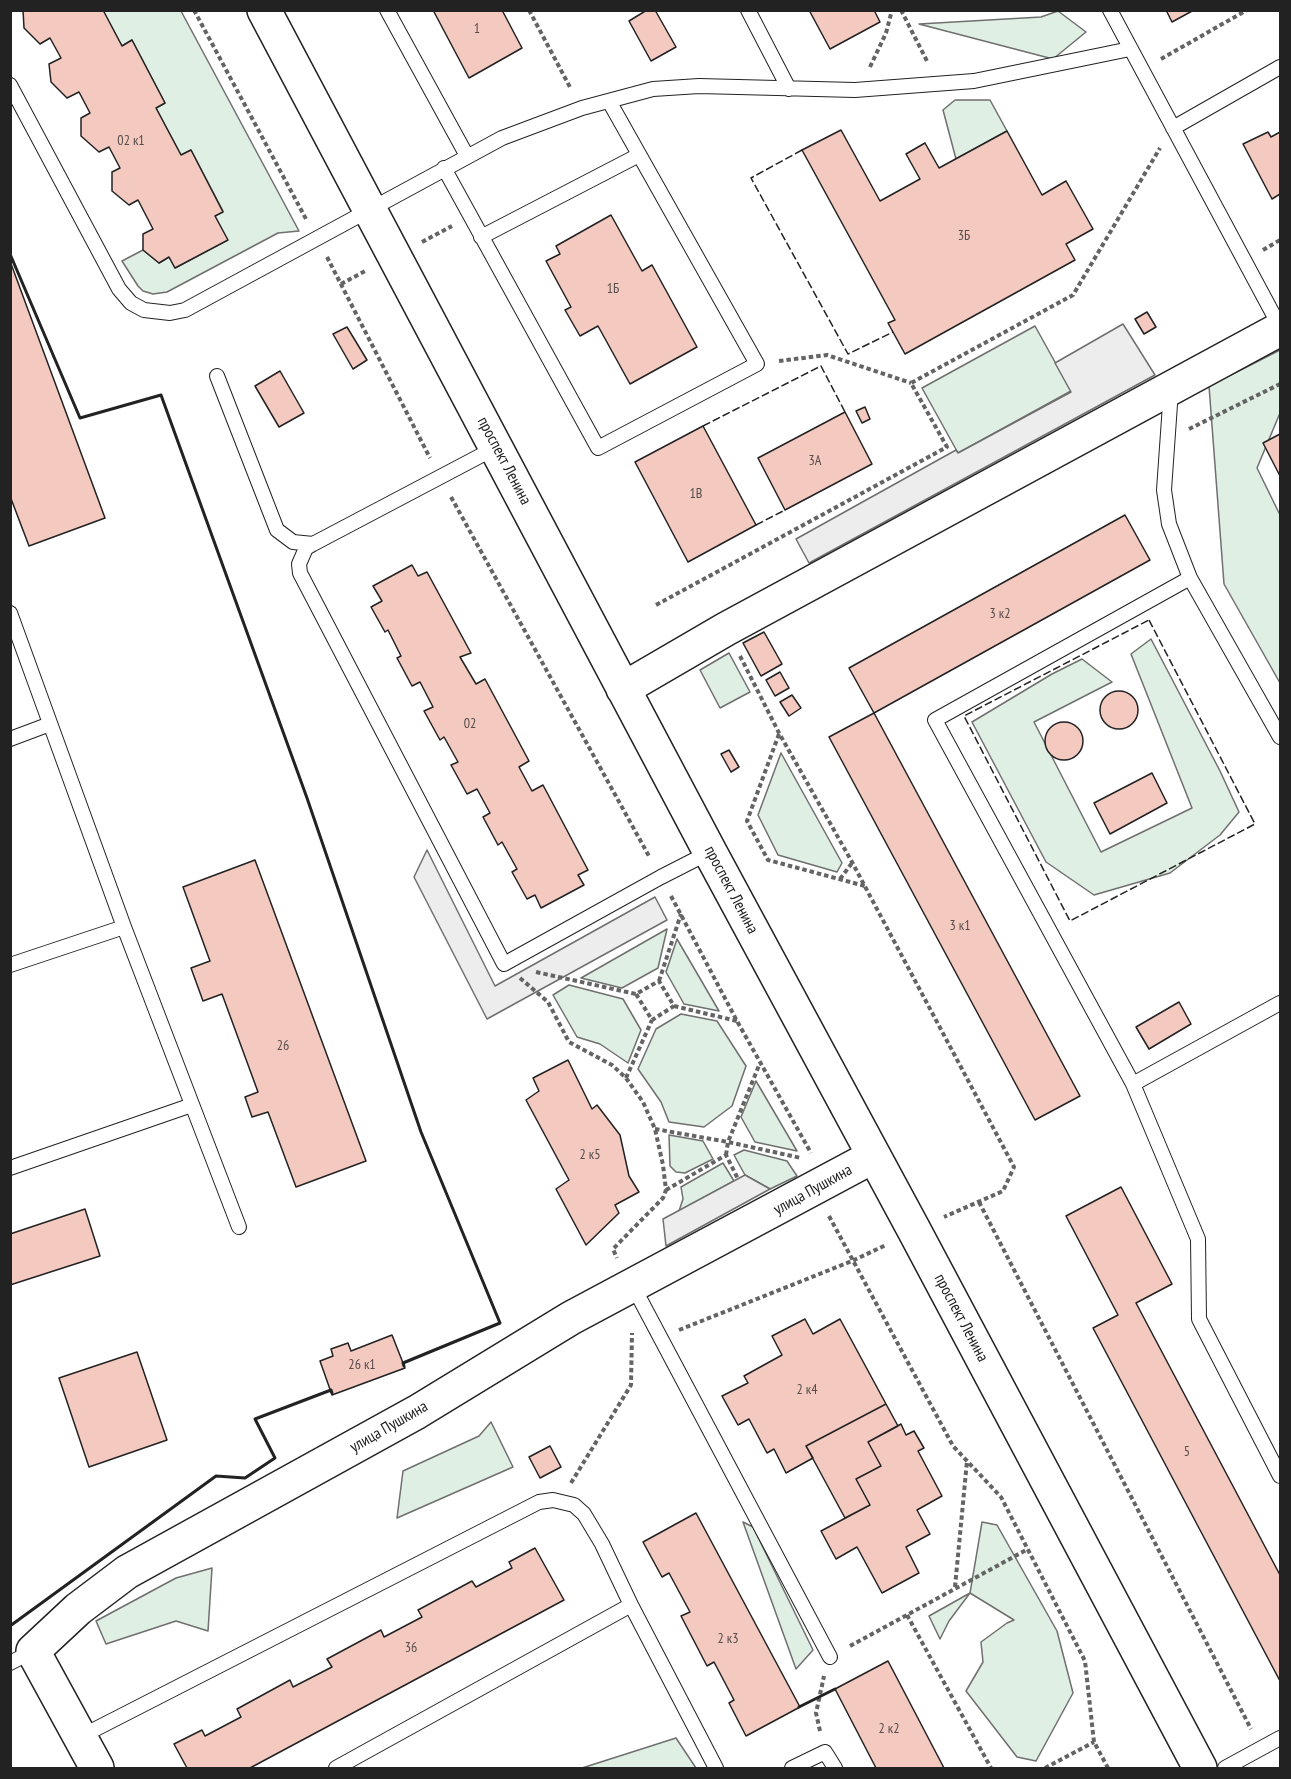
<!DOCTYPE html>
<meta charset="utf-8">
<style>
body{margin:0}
#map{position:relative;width:1291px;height:1779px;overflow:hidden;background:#fff;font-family:"PT Sans Narrow",sans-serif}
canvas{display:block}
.frame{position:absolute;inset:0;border:12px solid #222;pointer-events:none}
</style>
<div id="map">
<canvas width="1291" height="1779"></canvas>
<div class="frame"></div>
</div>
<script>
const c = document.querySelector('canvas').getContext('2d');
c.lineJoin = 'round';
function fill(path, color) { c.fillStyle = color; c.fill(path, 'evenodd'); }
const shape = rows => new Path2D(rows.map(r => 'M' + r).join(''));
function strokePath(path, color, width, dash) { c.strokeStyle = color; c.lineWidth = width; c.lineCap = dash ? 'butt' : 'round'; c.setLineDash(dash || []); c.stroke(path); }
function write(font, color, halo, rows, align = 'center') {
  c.font = font + ' "PT Sans Narrow",sans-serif'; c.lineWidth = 4.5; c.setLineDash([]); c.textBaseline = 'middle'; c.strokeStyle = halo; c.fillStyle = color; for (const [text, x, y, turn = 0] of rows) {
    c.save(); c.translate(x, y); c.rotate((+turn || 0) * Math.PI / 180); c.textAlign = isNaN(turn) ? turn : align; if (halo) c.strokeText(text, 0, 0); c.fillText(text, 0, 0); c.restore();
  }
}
const green = shape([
 [103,11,181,11,299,231,278,233,167,292,153,294,143,291,138,286,122,261,143,250,159,263,169,257,175,268,227,240,215,216,223,211,191,150,181,155,156,108,165,103,132,40,122,46,103,11],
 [1058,11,1086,32,1053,59,919,24,1041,17,1058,11],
 [955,100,990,100,1007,131,956,159,943,110,955,100],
 [1035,326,1071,391,958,453,922,388,1035,326],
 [1280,350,1280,413,1257,468,1280,515,1280,683,1224,584,1209,386,1280,350],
 [1151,639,1220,771,1239,812,1220,835,1170,873,1094,895,1046,862,972,722,1052,674,1082,659,1112,682,1034,722,1101,852,1192,808,1131,654,1151,639],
 [729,653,750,692,720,708,700,670,729,653],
 [781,753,842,863,837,872,778,855,758,815,781,753],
 [667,929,658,968,622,988,581,978,667,929],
 [677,939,719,1011,684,1004,666,972,677,939],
 [569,985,623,999,641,1030,628,1063,600,1044,577,1037,553,995,569,985],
 [681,1014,717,1021,746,1066,732,1106,704,1127,669,1122,661,1102,638,1069,656,1029,681,1014],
 [756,1081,797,1151,755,1142,741,1117,756,1081],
 [669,1135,703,1141,713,1159,685,1173,676,1172,670,1166,669,1135],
 [744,1150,787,1161,797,1176,770,1189,745,1175,734,1155,744,1150],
 [723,1163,734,1181,679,1211,683,1199,681,1187,723,1163],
 [491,1422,513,1467,397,1518,403,1471,479,1436,491,1422],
 [743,1522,753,1527,813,1650,796,1669,743,1522],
 [982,1522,997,1525,1057,1631,1073,1693,1036,1761,1017,1757,966,1691,983,1662,981,1642,1007,1623,1014,1620,970,1593,949,1621,940,1639,929,1616,970,1593,982,1522],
 [212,1568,208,1631,176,1621,106,1644,96,1621,176,1578,212,1568],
 [676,1738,696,1768,582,1768,676,1738]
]);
fill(green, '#e0efe3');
strokePath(green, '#6f6f6f', 1.5);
const parking = shape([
 [1123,324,1155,375,809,563,796,539,956,450,958,453,1071,392,1055,363,1123,324],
 [427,850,495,986,655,897,667,920,487,1019,414,877,427,850],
 [745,1175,770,1189,666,1246,663,1219,745,1175]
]);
fill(parking, '#ededed');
strokePath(parking, '#6f6f6f', 1.5);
const building = shape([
 [103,10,122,46,132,40,165,103,156,108,181,155,191,150,223,212,215,216,228,240,175,268,169,257,159,263,143,250,143,234,153,229,138,200,129,205,112,191,112,172,120,168,109,147,99,152,81,136,81,118,90,113,79,92,67,98,51,82,49,64,61,58,50,38,40,44,24,28,23,10,103,10],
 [433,10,502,10,522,48,469,78,433,10],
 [647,10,655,10,676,47,651,61,629,21,647,10],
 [809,10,874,10,880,22,830,49,809,10],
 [1166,10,1194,10,1172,22,1166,10],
 [841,130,880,201,920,179,906,154,925,143,939,168,1007,131,1042,195,1066,181,1093,229,1066,244,1075,260,905,354,888,323,895,320,802,150,841,130],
 [1268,132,1271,137,1280,132,1280,194,1272,199,1243,144,1268,132],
 [611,215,642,271,652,265,697,347,630,384,598,326,580,336,565,310,571,307,546,261,560,254,556,246,611,215],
 [10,261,105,518,29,546,10,496,10,261],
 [1147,312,1156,327,1144,334,1135,319,1147,312],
 [347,327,367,360,353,369,333,334,347,327],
 [280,371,304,413,279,427,255,386,280,371],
 [865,407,870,419,862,423,856,411,865,407],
 [845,412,872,464,785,510,758,458,845,412],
 [703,426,756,525,688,562,635,462,703,426],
 [1280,434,1280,476,1263,443,1280,434],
 [1125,515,1150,560,874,713,849,668,1125,515],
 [412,565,418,576,427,572,471,653,460,657,476,684,485,679,529,761,519,767,532,791,543,785,588,870,578,875,584,885,541,908,535,895,527,899,512,872,517,869,502,842,498,845,483,817,490,813,477,789,467,794,451,765,458,762,444,737,440,740,424,711,433,707,420,682,412,686,397,658,401,656,388,630,385,632,371,607,382,601,373,586,412,565],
 [764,632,782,664,761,676,743,643,764,632],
 [780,672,789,688,775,696,766,680,780,672],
 '1100 710a19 19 0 1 1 38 0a19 19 0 1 1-38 0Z',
 [792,695,801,708,789,716,780,702,792,695],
 [874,713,1080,1096,1035,1120,829,737,874,713],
 '1045 741a19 19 0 1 1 38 0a19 19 0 1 1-38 0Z',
 [729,750,739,767,731,772,721,754,729,750],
 [1152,773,1167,803,1110,834,1094,803,1152,773],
 [255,860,366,1161,296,1187,268,1112,252,1117,245,1097,258,1092,222,994,203,1001,191,968,210,961,183,887,255,860],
 [1179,1002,1191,1024,1149,1049,1136,1027,1179,1002],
 [568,1060,592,1109,597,1105,620,1135,629,1176,639,1192,615,1205,619,1213,586,1245,556,1189,569,1180,526,1100,539,1091,533,1078,568,1060],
 [1121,1187,1172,1284,1136,1303,1280,1575,1280,1681,1093,1328,1118,1315,1066,1216,1121,1187],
 [85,1209,100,1256,10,1285,10,1234,85,1209],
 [805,1319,813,1334,840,1319,886,1404,806,1446,813,1458,786,1473,774,1449,767,1453,749,1419,738,1425,722,1396,748,1383,744,1376,782,1355,772,1336,805,1319],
 [392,1335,405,1368,332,1395,320,1361,333,1356,331,1349,348,1343,351,1351,392,1335],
 [137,1352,167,1440,89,1467,59,1378,137,1352],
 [886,1404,898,1426,868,1442,881,1466,856,1479,870,1505,845,1518,806,1446,886,1404],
 [901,1424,906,1435,914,1431,924,1448,918,1451,942,1496,917,1510,930,1534,906,1547,919,1573,882,1593,857,1547,836,1559,821,1531,870,1505,856,1479,881,1466,868,1442,901,1424],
 [550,1446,561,1467,540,1478,529,1457,550,1446],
 [696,1513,800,1707,746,1736,729,1703,734,1700,714,1662,707,1666,681,1616,690,1612,669,1573,662,1577,643,1542,696,1513],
 [535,1548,564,1600,250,1768,187,1768,174,1744,202,1730,205,1736,241,1717,237,1709,290,1680,293,1687,332,1667,327,1659,381,1630,384,1637,422,1617,418,1610,472,1581,476,1587,512,1568,509,1562,535,1548],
 [888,1661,944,1768,876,1768,835,1689,888,1661]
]);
fill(building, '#f3c9c0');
strokePath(building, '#222', 1.5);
const lane = shape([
 [387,10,467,156],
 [748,10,789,89],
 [1110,10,1280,327],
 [10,85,119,289,131,303,144,310,170,313,185,310,502,138,582,108,653,89,699,86,855,90,974,81,1130,49],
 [1173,128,1280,67],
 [444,168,598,448,757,364,609,101],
 [481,237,639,155],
 [217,376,277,530,293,542,313,544],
 [1171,390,1164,490,1169,524,1190,578,1280,737],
 [497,447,313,544,306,548,299,564,300,573,504,964,661,877,710,852],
 [1190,578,935,720,1133,1084,1198,1239,1199,1319,1280,1476],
 [10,613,124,927,239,1227],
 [10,739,50,724],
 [10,965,124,927],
 [1133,1084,1280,1003],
 [10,1168,192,1105],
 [633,1286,830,1657],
 [10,1663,33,1651],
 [80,1737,539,1502,553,1500,574,1505,584,1514,602,1544,631,1605,716,1768],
 [336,1768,631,1605],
 [792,1768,825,1752,835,1768],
 [1225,1768,1280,1738]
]);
const secondary = shape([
 [264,10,710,852,914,1230,1200,1768],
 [623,689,726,629,1280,329],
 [97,1768,33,1651,78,1609,127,1572,417,1412,571,1318,874,1156]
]);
strokePath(lane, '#222', 16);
strokePath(secondary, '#222', 36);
strokePath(shape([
 [194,10,306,219],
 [529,10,571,89],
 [901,10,928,63],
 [1161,59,1247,10],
 [870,67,886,33,892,10],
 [422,242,452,226],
 [1263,250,1280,240],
 [327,257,430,458],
 [341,284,367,270],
 [779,361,827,355,911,383],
 [1189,429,1280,384],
 [451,497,650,858],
 [656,605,947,447,911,383,1073,295,1160,148],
 [740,656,779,733,852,862,1014,1167,1003,1191,944,1217],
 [779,734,747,821,768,860,865,886],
 [840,879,852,863],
 [671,896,737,1021,811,1153],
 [536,972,636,994,659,981,674,1006,652,1020,636,994],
 [520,978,548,1002,569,1042,612,1065,626,1078,643,1102,655,1129,663,1165,666,1190,663,1198,613,1249,617,1258],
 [659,981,681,914],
 [674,1006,737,1021],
 [626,1078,652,1020],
 [655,1129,728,1142,801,1158],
 [726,1155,728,1142,760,1063],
 [666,1190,726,1155,738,1179],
 [979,1202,1251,1729],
 [829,1216,953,1446,1001,1497,1085,1661,1094,1742,1108,1768],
 [679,1330,852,1261,886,1245],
 [571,1483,631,1385,632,1333],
 [955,1587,967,1461],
 [907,1615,991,1768],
 [850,1646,1028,1549],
 [820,1731,816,1713,824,1676],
 [1045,1768,1094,1742]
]), '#646464', 4, [4.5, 3]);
strokePath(lane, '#fff', 14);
strokePath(secondary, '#fff', 33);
strokePath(shape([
 [802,150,751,178,848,354,893,332],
 [703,426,821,366,845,412],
 [756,525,785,510],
 [1149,620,1255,824,1070,921,964,716,1149,620]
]), '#222', 1.5, [8, 3]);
strokePath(shape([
 [10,254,80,418,161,395,307,798,421,1132,500,1323,403,1363,404,1366],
 [10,1626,216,1476,245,1478,275,1458,255,1419,331,1390,332,1393],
 [799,1707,835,1689]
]), '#222', 3);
write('14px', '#564c4a', null, [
 ["1",477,29],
 ["02 к1",131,141],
 ["3Б",964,236],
 ["1Б",613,289],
 ["3А",815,461],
 ["1В",696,494],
 ["3 к2",1000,614],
 ["02",470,724],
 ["3 к1",960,926],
 ["26",283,1046],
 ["2 к5",590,1155],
 ["26 к1",362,1365],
 ["2 к4",807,1390],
 ["5",1187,1452],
 ["2 к3",728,1639],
 ["36",411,1648],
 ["2 к2",889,1729]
]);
write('16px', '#222', '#fff', [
 ["проспект Ленина",504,461,62],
 ["проспект Ленина",731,890,62],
 ["улица Пушкина",813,1190,-29],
 ["проспект Ленина",961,1318,62],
 ["улица Пушкина",389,1427,-30]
]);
</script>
